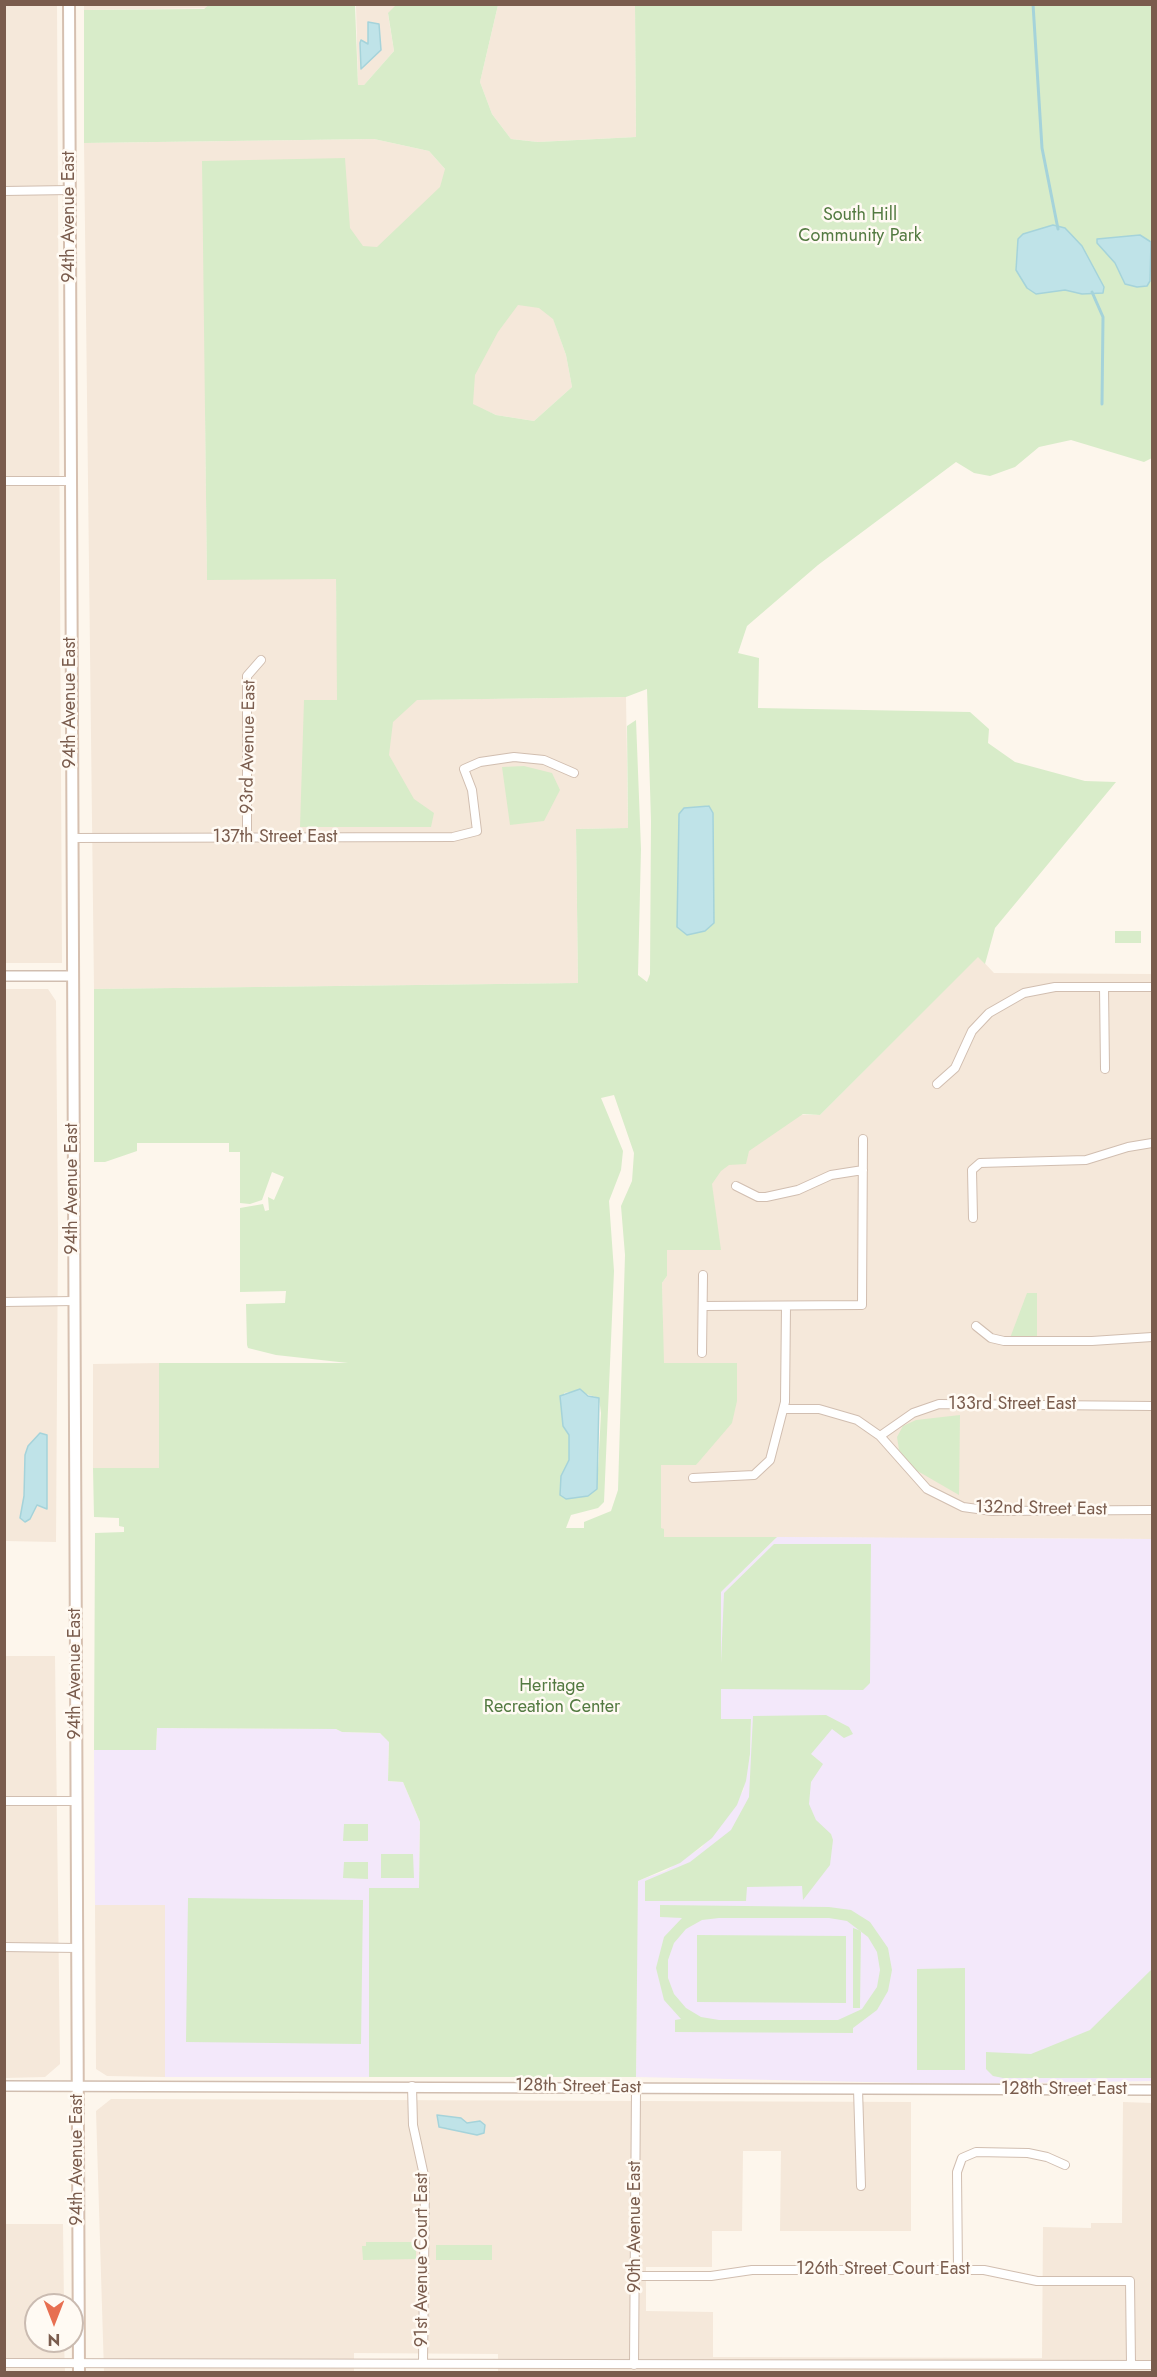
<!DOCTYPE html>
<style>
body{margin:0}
#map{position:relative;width:1157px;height:2377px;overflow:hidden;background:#fdf6ec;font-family:Jost,sans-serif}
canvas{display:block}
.frame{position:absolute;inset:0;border:6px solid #7a5c4d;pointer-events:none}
.north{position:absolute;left:24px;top:2293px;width:60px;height:60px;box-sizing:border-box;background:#fffaf3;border:2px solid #cabbb1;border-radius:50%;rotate:180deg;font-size:16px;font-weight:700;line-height:24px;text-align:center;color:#7a5c4d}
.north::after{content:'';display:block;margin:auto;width:21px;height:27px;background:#e76f51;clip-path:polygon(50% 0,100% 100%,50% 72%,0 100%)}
</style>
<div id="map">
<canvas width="1157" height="2377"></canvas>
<div class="frame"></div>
<div class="north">N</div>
</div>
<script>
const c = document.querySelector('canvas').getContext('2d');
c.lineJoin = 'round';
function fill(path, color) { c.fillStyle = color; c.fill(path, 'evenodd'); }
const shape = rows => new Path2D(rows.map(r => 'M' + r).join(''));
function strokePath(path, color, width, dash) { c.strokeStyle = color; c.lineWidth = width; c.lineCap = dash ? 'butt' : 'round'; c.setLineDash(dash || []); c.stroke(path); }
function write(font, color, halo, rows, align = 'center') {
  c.font = font + ' Jost,sans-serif'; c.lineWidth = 5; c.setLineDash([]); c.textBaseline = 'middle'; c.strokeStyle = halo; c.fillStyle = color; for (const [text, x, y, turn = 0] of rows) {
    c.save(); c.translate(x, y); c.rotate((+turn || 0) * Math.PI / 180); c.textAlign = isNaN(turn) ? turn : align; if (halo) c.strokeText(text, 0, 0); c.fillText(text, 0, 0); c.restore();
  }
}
fill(shape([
 [4,5,57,5,62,963,5,963],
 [84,5,397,5,388,14,394,51,364,85,358,85,356,6,84,10],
 [498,5,635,5,636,137,538,142,511,139,492,114,480,82],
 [374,139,429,151,445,169,553,318,566,355,572,387,534,421,496,415,473,405,205,407,207,579,336,578,338,701,626,697,628,828,576,829,578,983,94,989,84,143],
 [978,956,994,973,1152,974,1152,1539,664,1537,661,1529,660,1465,696,1465,737,1363,663,1363,662,1283,667,1276,667,1250,720,1250,702,1112,820,1115],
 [5,989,48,989,56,1001,58,1236,56,1542,5,1541],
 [159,1363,160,1468,93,1468,93,1364],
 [4,1656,55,1656,60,2064,45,2077,5,2078],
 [95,1905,165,1905,165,2077,107,2076,96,2069],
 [111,2099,911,2102,911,2231,780,2231,781,2151,743,2151,742,2231,712,2231,712,2267,646,2267,646,2311,713,2312,713,2357,1042,2358,1043,2227,1091,2228,1091,2223,1122,2223,1123,2102,1152,2103,1152,2372,498,2372,498,2354,354,2353,354,2372,104,2372,96,2111],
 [4,2224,63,2224,64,2305,36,2305,36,2341,64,2341,65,2372,5,2372]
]), '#f5e8da');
fill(shape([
 [777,1537,1152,1539,1152,2081,959,2084,636,2077,637,1881,665,1871,702,1847,743,1791,750,1754,751,1719,721,1719,721,1592],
 [157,1728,336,1729,342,1732,380,1733,389,1741,388,1781,403,1782,420,1822,419,1889,369,1889,369,2077,165,2077,165,1905,95,1905,94,1750,156,1750]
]), '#f3e8fa');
fill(shape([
 [210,4,355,5,358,85,364,85,394,51,388,13,395,6,498,5,480,82,492,114,511,139,538,142,636,137,635,5,1152,5,1152,458,1144,462,1071,440,1039,447,1015,467,990,476,974,473,956,462,818,565,747,626,738,653,759,658,758,708,970,712,989,729,988,743,1015,762,1085,781,1116,782,995,928,985,964,978,957,820,1115,803,1114,749,1151,746,1164,729,1165,721,1171,712,1184,721,1250,667,1250,667,1276,662,1283,664,1363,737,1363,737,1401,732,1423,696,1465,661,1465,661,1528,664,1529,664,1537,777,1537,721,1592,721,1663,724,1593,774,1544,871,1544,870,1683,863,1690,721,1689,721,1719,751,1719,750,1754,746,1781,737,1805,712,1838,680,1863,638,1881,636,2077,369,2077,369,1888,419,1888,420,1822,403,1782,388,1781,389,1742,380,1733,342,1732,336,1729,157,1728,156,1750,94,1750,95,1533,124,1532,124,1527,119,1526,119,1518,94,1517,93,1468,159,1468,159,1363,348,1363,276,1355,248,1348,247,1345,246,1304,285,1303,286,1291,240,1292,240,1208,263,1204,265,1211,269,1210,268,1197,274,1200,284,1177,272,1172,262,1200,250,1204,240,1203,240,1152,229,1152,229,1143,137,1143,137,1151,105,1162,94,1162,94,989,578,983,576,829,628,828,627,726,636,720,641,849,638,975,647,982,650,974,651,821,647,689,626,697,417,700,393,722,389,755,414,799,434,813,431,827,300,827,304,700,337,700,336,579,207,580,202,161,345,158,350,228,363,246,377,247,440,187,445,169,429,151,374,139,84,143,84,10,204,9],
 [518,305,539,308,553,319,566,355,572,387,534,421,496,415,473,404,475,375,498,332],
 [708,806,713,813,714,923],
 [614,1095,634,1153,632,1181,621,1206,625,1255,618,1490,611,1511,584,1522,584,1528,566,1528,571,1515,598,1508,604,1502,614,1271,609,1201,621,1170,623,1151,601,1098],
 [576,1391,599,1398,601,1413,597,1489,561,1476,569,1460,569,1435,563,1425,564,1393],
 [524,766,552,773,560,790,544,821,510,825,502,767],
 [1115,931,1141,931,1141,943,1115,943],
 [1027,1293,1037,1293,1037,1338,1010,1338],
 [960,1415,959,1495,914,1469,899,1450,897,1437,903,1426,916,1420],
 [826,1715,849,1727,853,1734,844,1738,832,1729,811,1754,823,1764,811,1782,809,1804,816,1820,831,1834,833,1840,830,1865,803,1900,802,1886,747,1887,746,1901,645,1901,645,1881,690,1862,731,1830,749,1797,753,1716],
 [344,1824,368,1824,368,1841,343,1841],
 [381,1854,413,1854,414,1878,381,1878],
 [344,1862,368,1862,368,1879,343,1878],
 [188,1898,363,1900,361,2044,186,2042],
 [660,1905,829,1907,851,1910,870,1922,888,1948,892,1970,888,1991,877,2010,853,2028,853,2033,675,2032,675,2020,681,2019,664,2000,656,1968,664,1937,682,1918,660,1917],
 [719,1918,829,1918,847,1921,868,1937,877,1952,880,1970,877,1987,862,2009,838,2020,719,2020,701,2017,686,2008,674,1994,668,1978,668,1960,674,1943,686,1929,702,1920],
 [853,1928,861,1931,860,2008,853,2008],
 [697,1935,846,1936,846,2003,697,2002],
 [965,1968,965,2070,917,2070,917,1969],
 [1152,1969,1152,2078,1003,2078,993,2076,986,2069,986,2052,1031,2054,1090,2030],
 [366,2242,416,2242,416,2259,363,2260,362,2246,366,2246],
 [436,2245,492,2245,492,2260,436,2260]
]), '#d8ecc9');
const water = shape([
 [368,22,379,24,381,50,361,69,360,43,361,40,368,44,368,22],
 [1053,225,1065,228,1082,246,1104,287,1103,293,1082,294,1065,290,1036,294,1027,288,1016,270,1018,239,1023,234,1053,225],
 [1140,235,1151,242,1150,281,1147,286,1137,287,1125,284,1115,263,1097,243,1097,239,1140,235],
 [709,806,713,813,714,923,705,931,687,935,677,927,679,814,684,808,709,806],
 [580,1389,588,1396,599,1398,597,1489,588,1496,566,1499,560,1495,561,1476,569,1460,569,1435,563,1426,560,1396,580,1389],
 [40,1433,47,1435,47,1509,37,1505,30,1519,25,1522,20,1518,24,1496,25,1455,28,1446,40,1433],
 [437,2115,461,2118,467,2123,480,2121,485,2125,484,2133,477,2135,439,2127,437,2115]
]);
fill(water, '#bfe3e8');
strokePath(water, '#a5d3da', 1.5);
strokePath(shape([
 [1033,4,1042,148,1058,229],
 [1092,292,1103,317,1102,404]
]), '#a5d3da', 3);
const minor = shape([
 [4,191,70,190],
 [4,481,71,481],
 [72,838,453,837,477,831,472,790,464,769,480,762,514,757,544,760,574,773],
 [247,838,247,676,261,660],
 [1104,987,1105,1069],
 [937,1084,955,1068,972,1031,989,1013,1024,993,1055,987,1152,987],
 [736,1186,758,1197,766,1197,798,1190,831,1175,863,1170],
 [973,1218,972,1170,980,1163,1086,1160,1128,1147,1152,1143],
 [4,1302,74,1301],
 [703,1306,862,1305,863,1139],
 [976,1326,991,1338,1004,1341,1092,1341,1152,1337],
 [702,1353,703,1275],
 [784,1409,819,1409,857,1420,880,1436,927,1489,963,1507,992,1511,1152,1510],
 [880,1436,913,1413,939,1404,1152,1406],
 [693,1478,754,1475,770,1460,785,1402,786,1306],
 [4,1801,76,1801],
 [4,1947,77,1948],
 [412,2086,413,2125,425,2180,423,2363],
 [858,2089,861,2186],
 [958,2270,957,2172,962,2158,976,2152,1028,2153,1047,2157,1065,2165],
 [636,2276,711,2276,752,2270,984,2270,1037,2281,1130,2281,1131,2365],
 [4,2363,1152,2365],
 [634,2365,636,2088]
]);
const tertiary = shape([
 [4,976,73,976],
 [4,2086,1152,2090]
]);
const secondary = shape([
 [69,4,79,2372]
]);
strokePath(minor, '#d1beb0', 10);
strokePath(tertiary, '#d1beb0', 12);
strokePath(secondary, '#d6c0b0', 14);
strokePath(minor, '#fff', 8);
strokePath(tertiary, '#fff', 9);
strokePath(secondary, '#fff', 10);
write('18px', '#537a41', '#fffaf3', [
 ["South Hill",860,216],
 ["Community Park",860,237],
 ["Heritage",552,1687],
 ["Recreation Center",552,1708]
]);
write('18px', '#7a5c4d', '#fffaf3', [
 ["94th Avenue East",70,217,-90],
 ["94th Avenue East",71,703,-90],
 ["93rd Avenue East",249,747,-89],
 ["137th Street East",275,838],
 ["94th Avenue East",73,1189,-90],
 ["133rd Street East",1012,1405],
 ["132nd Street East",1041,1509,1],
 ["94th Avenue East",76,1674,-90],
 ["128th Street East",578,2087,1],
 ["128th Street East",1064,2090],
 ["94th Avenue East",78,2160,-90],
 ["90th Avenue East",636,2227,-90],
 ["91st Avenue Court East",423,2260,-90],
 ["126th Street Court East",883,2270]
]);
</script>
